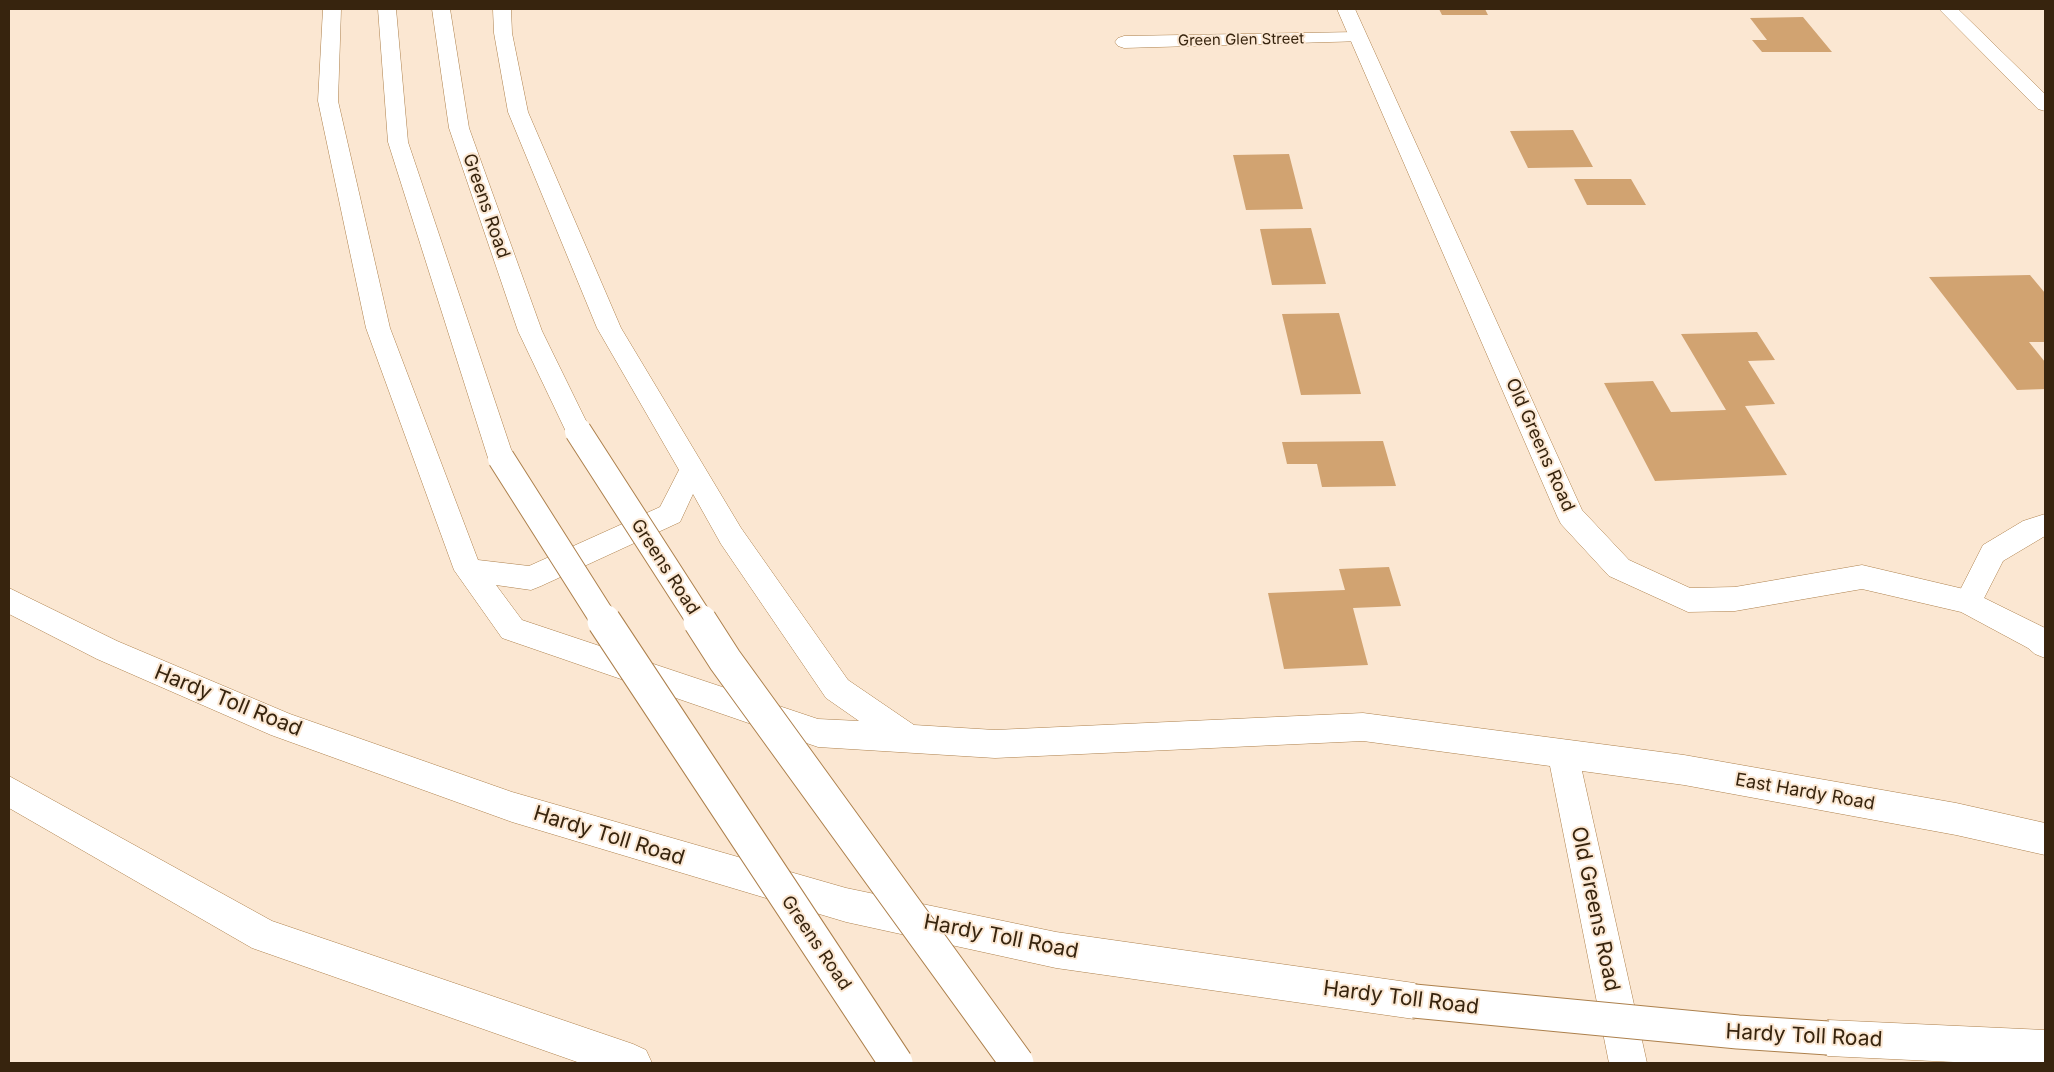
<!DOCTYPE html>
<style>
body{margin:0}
#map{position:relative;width:2054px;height:1072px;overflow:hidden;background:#fbe7d2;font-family:Inter,sans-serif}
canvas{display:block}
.frame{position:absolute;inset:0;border:10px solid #37240e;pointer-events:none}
</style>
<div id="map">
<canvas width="2054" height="1072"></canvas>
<div class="frame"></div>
</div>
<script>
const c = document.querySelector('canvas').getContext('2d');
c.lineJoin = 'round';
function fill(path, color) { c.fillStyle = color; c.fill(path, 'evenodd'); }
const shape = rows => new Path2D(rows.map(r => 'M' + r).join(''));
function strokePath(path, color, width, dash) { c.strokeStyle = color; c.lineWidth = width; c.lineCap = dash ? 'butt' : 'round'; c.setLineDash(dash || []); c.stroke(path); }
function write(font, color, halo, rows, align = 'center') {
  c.font = font + ' Inter,sans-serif'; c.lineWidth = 4; c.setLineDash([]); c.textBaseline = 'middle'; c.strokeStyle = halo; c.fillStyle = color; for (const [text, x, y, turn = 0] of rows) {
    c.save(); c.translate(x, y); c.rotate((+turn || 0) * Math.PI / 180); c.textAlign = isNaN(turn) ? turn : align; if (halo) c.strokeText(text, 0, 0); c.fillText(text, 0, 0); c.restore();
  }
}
fill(shape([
 [1439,9,1485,9,1488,15,1442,15],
 [1803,17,1832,52,1762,52,1752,40,1767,40,1750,18],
 [1573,130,1593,167,1528,168,1510,131],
 [1289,154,1303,209,1246,210,1233,155],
 [1574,179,1631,179,1646,205,1587,205],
 [1311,228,1326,284,1272,285,1260,229],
 [2030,275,2045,293,2045,342,2029,342,2045,362,2045,389,2017,390,1929,277],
 [1339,313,1361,394,1301,395,1282,314],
 [1757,332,1775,360,1748,361,1775,404,1745,406,1787,475,1655,481,1604,383,1653,381,1671,412,1726,410,1681,334],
 [1383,441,1396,486,1322,487,1317,464,1287,464,1282,442],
 [1389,567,1401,606,1353,608,1368,665,1284,669,1268,593,1345,590,1339,569]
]), '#d1a371');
const street = shape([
 [1939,9,1958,9,2045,94,2045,111,2038,109,1939,9],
 [1358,32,1364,33,1367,37,1364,41,1124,48,1118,46,1115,42,1118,38,1124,36,1358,32],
 [2045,514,2045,536,2003,561,1978,610,1968,614,1958,610,1954,602,1983,545,2023,521,2045,514]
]);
const secondary = shape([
 [323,9,341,9,338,101,390,328,478,560,529,566,660,507,679,470,597,328,508,112,494,33,493,9,511,9,512,33,528,112,621,328,741,528,848,680,914,725,995,730,1363,713,1684,755,1956,803,2045,823,2045,855,1956,835,1684,785,1582,771,1647,1063,1609,1063,1550,766,1363,741,995,758,818,747,502,638,454,570,366,328,318,101,323,9],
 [693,494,721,544,826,698,859,721,818,719,522,620,496,585,531,590,541,586,680,522,693,494],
 [378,9,396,9,408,142,514,458,510,465,501,468,492,465,488,458,388,142,378,9],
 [432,9,450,9,469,128,542,331,591,431,587,438,578,440,569,438,518,331,449,128,432,9],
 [1337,9,1355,9,1582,510,1629,560,1690,588,1735,587,1862,565,1968,590,2045,628,2045,658,2035,654,2028,648,1961,612,1862,589,1735,611,1688,612,1609,576,1561,524,1557,516,1337,9]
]);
const highway = shape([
 [9,588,117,641,290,714,512,792,846,888,1056,932,1414,983,1427,988,1432,1001,1427,1014,1414,1019,1056,968,846,922,512,822,271,735,97,659,9,614,9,588],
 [9,776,272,921,633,1044,646,1050,652,1063,580,1063,252,948,9,808,9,776],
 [1828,1020,2045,1030,2045,1063,1975,1063,1828,1056,1815,1051,1810,1038,1815,1025,1828,1020]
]);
strokePath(street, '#ad804c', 1);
strokePath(secondary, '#ad804c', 1);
strokePath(highway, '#ad804c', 1);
fill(street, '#fff');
fill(secondary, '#fff');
fill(highway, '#fff');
const secondaryBridgeFar1 = shape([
 [578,431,701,622],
 [501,458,605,622]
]);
const secondaryBridge = shape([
 [604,621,896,1063],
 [700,621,725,660,1017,1063]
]);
const highwayBridge = shape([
 [1414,1001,1738,1032,1828,1038]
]);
strokePath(secondaryBridgeFar1, '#ad804c', 28, []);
strokePath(secondaryBridge, '#ad804c', 35, []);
strokePath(highwayBridge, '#ad804c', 35, []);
strokePath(secondaryBridgeFar1, '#fff', 26);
strokePath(secondaryBridge, '#fff', 33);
strokePath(highwayBridge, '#fff', 33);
write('15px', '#37240e', '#fbe7d2', [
 ["Green Glen Street",1241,40,-1]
]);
write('18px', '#37240e', '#fbe7d2', [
 ["Greens Road",486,206,71],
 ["Old Greens Road",1540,445,66],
 ["Greens Road",665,567,57],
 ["East Hardy Road",1805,792,10],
 ["Greens Road",816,943,56]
]);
write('21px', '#37240e', '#fbe7d2', [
 ["Hardy Toll Road",228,701,22],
 ["Hardy Toll Road",609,836,17],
 ["Old Greens Road",1595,909,78],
 ["Hardy Toll Road",1001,937,11],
 ["Hardy Toll Road",1401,998,7],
 ["Hardy Toll Road",1804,1036,3]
]);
</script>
